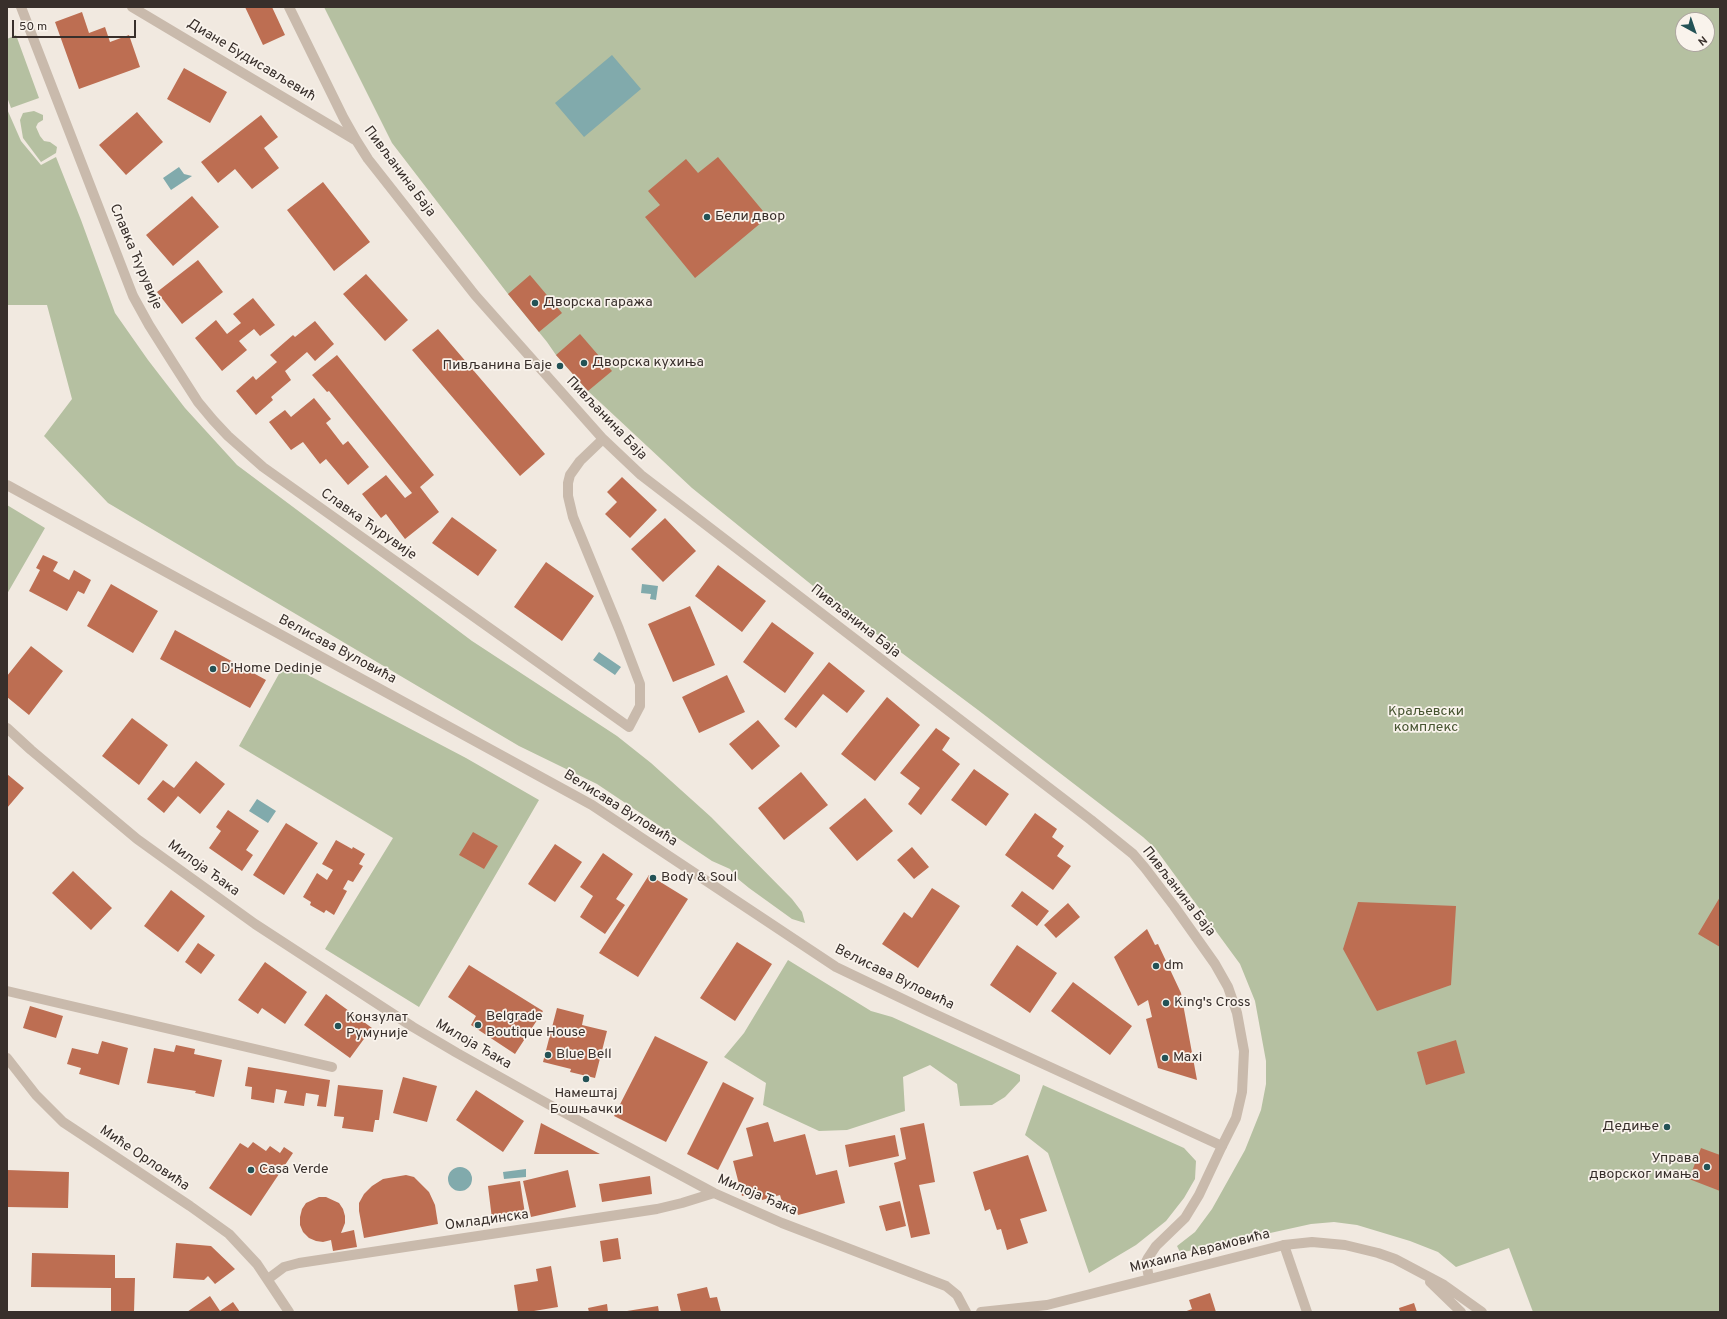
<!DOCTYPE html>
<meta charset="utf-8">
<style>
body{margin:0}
#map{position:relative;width:1727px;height:1319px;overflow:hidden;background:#f1e9e0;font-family:Overpass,sans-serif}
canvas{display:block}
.frame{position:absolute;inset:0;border:8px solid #382f2b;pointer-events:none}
.north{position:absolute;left:1675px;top:12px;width:40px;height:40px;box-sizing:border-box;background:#f9f3ec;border:1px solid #aca59f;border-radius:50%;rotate:140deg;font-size:11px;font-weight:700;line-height:16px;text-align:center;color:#382f2b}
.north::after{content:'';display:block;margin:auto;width:14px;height:18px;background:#235256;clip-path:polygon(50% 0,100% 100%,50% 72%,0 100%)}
.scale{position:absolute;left:12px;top:20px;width:124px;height:18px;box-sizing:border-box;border:2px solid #382f2b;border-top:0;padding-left:5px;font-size:12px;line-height:14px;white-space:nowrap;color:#382f2b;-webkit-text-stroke:3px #f9f3ec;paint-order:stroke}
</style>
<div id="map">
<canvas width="1727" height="1319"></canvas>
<div class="frame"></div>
<div class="north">N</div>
<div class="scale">50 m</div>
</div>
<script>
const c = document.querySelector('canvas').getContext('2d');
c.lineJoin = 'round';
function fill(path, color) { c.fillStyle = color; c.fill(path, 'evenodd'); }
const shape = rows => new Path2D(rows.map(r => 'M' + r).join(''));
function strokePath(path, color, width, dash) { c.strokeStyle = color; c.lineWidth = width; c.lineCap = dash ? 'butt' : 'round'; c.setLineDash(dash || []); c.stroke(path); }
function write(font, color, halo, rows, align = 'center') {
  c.font = font + ' Overpass,sans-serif'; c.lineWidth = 3.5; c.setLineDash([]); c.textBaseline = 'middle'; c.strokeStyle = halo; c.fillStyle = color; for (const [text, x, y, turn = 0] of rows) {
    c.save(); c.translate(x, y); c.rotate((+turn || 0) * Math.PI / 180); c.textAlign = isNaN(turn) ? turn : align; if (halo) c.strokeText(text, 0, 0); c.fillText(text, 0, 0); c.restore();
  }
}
fill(shape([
 [324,7,1720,7,1720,1312,1533,1312,1509,1248,1456,1267,1438,1252,1410,1241,1357,1225,1334,1222,1311,1224,1184,1252,1180,1252,1177,1246,1195,1232,1212,1209,1245,1150,1261,1110,1266,1084,1266,1061,1255,1001,1240,964,1155,848,1143,837,978,710,823,594,692,488,588,391,556,355,547,342,508,294,392,143],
 [1683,20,1707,20,1707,44,1683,44],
 [16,35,39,98,11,108,7,97,7,39],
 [7,109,21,141,41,165,56,157,81,220,115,313,148,360,185,408,237,465,472,641,617,736,651,763,711,817,792,899,802,912,805,923,792,919,749,888,738,879,730,869,712,861,597,784,519,746,108,503,44,436,72,399,47,305,7,305],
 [34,111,43,115,43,120,38,123,36,127,40,136,44,141,50,142,57,147,56,153,41,162,23,138,20,120,23,113],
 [7,505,45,528,7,594],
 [285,663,466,758,539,800,419,1007,325,949,393,838,239,746],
 [788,960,871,1011,892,1017,1020,1075,1020,1081,1005,1097,992,1105,960,1106,957,1084,930,1065,903,1077,905,1111,847,1130,819,1131,763,1105,766,1083,724,1057,744,1033],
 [1043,1085,1184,1148,1196,1161,1195,1179,1184,1198,1166,1221,1136,1245,1089,1273,1048,1153,1025,1135]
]), '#b5c0a1');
fill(shape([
 [612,55,641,89,584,137,555,103],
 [179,167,184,174,192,176,171,190,163,178],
 [642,584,658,586,656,600,650,599,651,594,641,593],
 [599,652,621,667,615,675,593,660],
 [257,799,276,811,268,823,249,811],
 '448 1179a12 12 0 1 1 24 0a12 12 0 1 1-24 0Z',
 [526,1169,526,1177,504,1179,503,1172]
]), '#81aaac');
fill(shape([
 [245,7,272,7,285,35,263,45],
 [82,12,89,33,105,27,110,42,129,35,140,67,79,89,55,22],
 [184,68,227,92,210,123,167,99],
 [137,112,163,142,126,175,99,145],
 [261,115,278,137,264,148,279,168,252,189,235,169,218,183,201,162],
 [718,157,768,217,695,278,645,217,660,205,648,191,686,159,698,173],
 [323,182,370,242,334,271,287,210],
 [192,196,219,227,173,266,146,235],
 [198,260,223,292,182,324,157,292],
 [366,274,408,320,385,341,343,294],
 [530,275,562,313,539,332,508,294],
 [253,298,275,325,260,336,254,329,239,341,247,350,222,371,195,338,216,320,227,334,241,323,233,314],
 [315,321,334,344,315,361,307,352,285,371,291,380,271,397,273,400,256,415,236,391,253,376,256,380,277,362,270,355,293,335,295,337],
 [438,329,545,454,520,476,412,350],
 [580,334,612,371,588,391,556,355],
 [337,355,434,475,420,487,439,512,405,539,386,514,381,518,362,494,386,475,405,498,412,493,329,391,327,392,312,375],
 [314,398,331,419,326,423,343,445,348,441,369,467,348,485,326,459,320,464,303,442,291,450,269,422,285,410,291,417],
 [622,477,657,510,630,538,605,514,617,502,607,492],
 [452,517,497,550,478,576,432,543],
 [665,518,696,551,663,582,631,549],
 [43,555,58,562,53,571,69,580,74,570,91,580,84,594,78,591,67,611,29,591,40,570,36,568],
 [546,562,594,596,562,641,514,607],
 [718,565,766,601,742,632,695,596],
 [111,584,158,611,133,653,87,626],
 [690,606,715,665,673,682,648,624],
 [772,622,814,653,785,693,743,662],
 [175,630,266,680,250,708,160,659],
 [31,646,63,671,29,715,7,697,7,676],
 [829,662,865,691,847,713,823,694,796,728,784,719],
 [727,675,745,712,699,733,682,697],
 [887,697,920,725,875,781,841,754],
 [132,718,168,745,139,785,102,756],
 [758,720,780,746,752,770,729,744],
 [936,728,950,738,942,750,960,764,921,815,908,804,920,788,900,773],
 [196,761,225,784,200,814,178,796,164,813,147,799,163,780,174,788],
 [974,769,1009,794,986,826,951,800],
 [801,772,828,805,784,840,758,808],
 [7,774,24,788,7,808],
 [865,798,893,831,857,861,829,828],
 [228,810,259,831,246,850,253,855,242,871,209,848,221,831,216,827],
 [1035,813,1057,829,1052,837,1064,846,1057,856,1071,866,1053,890,1005,855],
 [286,823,318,843,284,895,253,875],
 [473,832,498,846,484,869,459,855],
 [336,840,352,849,353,847,365,854,359,864,363,866,353,882,348,880,343,889,347,891,334,915,326,910,324,913,310,905,311,902,303,897,317,873,327,880,333,870,322,864],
 [555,844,582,862,555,902,528,884],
 [912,847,929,867,914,879,897,860],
 [603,853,633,874,616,899,625,905,605,934,580,917,593,896,580,887],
 [73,871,112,908,91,930,52,893],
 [649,875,688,899,638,977,599,953],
 [932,888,960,906,918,968,882,944,904,912,912,918],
 [171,890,205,916,178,952,144,926],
 [1022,891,1049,911,1037,926,1011,906],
 [1720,897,1720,947,1698,934],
 [1358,902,1456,906,1451,985,1377,1011,1343,949],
 [1068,903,1080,917,1056,938,1044,925],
 [1147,929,1155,945,1158,944,1181,993,1197,1080,1158,1068,1146,1019,1152,1017,1148,1000,1138,1006,1114,957],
 [737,942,772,964,735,1021,700,998],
 [198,943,215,955,201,974,185,962],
 [1017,945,1057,973,1030,1013,990,985],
 [265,962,307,992,285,1024,262,1008,258,1014,238,1000],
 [469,965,543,1011,515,1054,471,1025,476,1016,448,997],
 [1073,982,1132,1026,1110,1055,1051,1011],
 [326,994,372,1028,350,1058,304,1025],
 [30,1006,63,1016,56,1038,23,1028],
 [557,1008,584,1015,582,1025,607,1031,595,1078,570,1072,571,1069,543,1062],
 [655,1036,708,1062,666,1142,614,1116],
 [1456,1040,1465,1073,1426,1085,1417,1052],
 [102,1041,128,1048,119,1085,79,1074,81,1068,67,1064,72,1048,98,1054],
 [176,1045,195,1049,194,1054,222,1060,214,1097,195,1093,196,1091,147,1083,154,1048,174,1052],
 [248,1067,330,1080,326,1107,317,1106,319,1095,306,1093,304,1106,284,1103,287,1091,276,1089,274,1103,251,1099,252,1087,245,1086],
 [403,1077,437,1086,427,1122,393,1113],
 [723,1082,754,1098,718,1170,687,1154],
 [338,1085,383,1090,379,1120,375,1120,373,1132,342,1128,344,1117,334,1116],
 [476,1090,524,1121,503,1152,456,1120],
 [768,1122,774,1142,805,1134,816,1175,837,1170,845,1203,798,1215,796,1206,784,1209,780,1195,762,1200,760,1191,742,1196,733,1161,753,1156,746,1128],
 [541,1123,600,1154,534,1154],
 [924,1123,935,1182,919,1185,930,1234,911,1238,894,1163,906,1159,900,1128],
 [895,1135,899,1156,849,1167,845,1145],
 [253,1142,266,1151,270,1146,280,1153,284,1147,293,1153,251,1216,209,1188,240,1143,248,1148],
 [1701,1148,1720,1155,1720,1191,1689,1179],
 [1028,1155,1047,1211,1020,1219,1028,1243,1007,1250,1001,1229,997,1230,990,1209,985,1211,973,1172],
 [7,1170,69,1172,68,1208,7,1207],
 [568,1170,576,1207,531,1217,523,1181],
 [406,1175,414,1177,429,1192,435,1205,438,1224,364,1238,359,1211,359,1203,364,1194,372,1186,383,1179],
 [650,1176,652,1194,602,1202,599,1184],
 [520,1181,525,1214,492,1219,488,1186],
 [319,1197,326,1197,339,1203,343,1209,345,1216,345,1223,341,1233,354,1230,357,1247,333,1251,331,1240,323,1242,316,1241,309,1238,303,1232,300,1225,300,1217,302,1209,306,1203],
 [900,1201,906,1226,886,1231,879,1206],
 [618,1238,621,1259,603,1262,600,1241],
 [176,1243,211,1246,235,1269,215,1284,208,1276,204,1280,173,1278],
 [32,1253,115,1255,115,1278,135,1278,134,1312,111,1311,111,1288,31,1287],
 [551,1266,558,1307,528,1312,518,1312,514,1285,538,1281,536,1269],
 [707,1287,710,1298,717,1297,721,1312,681,1312,677,1294],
 [1210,1293,1216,1312,1184,1312,1192,1309,1189,1300],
 [210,1296,220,1311,233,1302,240,1312,187,1312],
 [1414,1303,1417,1312,1400,1312,1399,1308],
 [607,1304,608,1312,589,1312,588,1308],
 [658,1306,659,1312,627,1312,627,1311]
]), '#bd6e52');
strokePath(shape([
 [21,7,133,296,149,325,173,363,198,402,213,420,228,436,263,467,629,727,640,706,640,684,619,629,573,517,568,496,568,483,570,475,580,461,603,439],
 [132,7,355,140],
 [289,7,343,117,356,140,368,159,475,295,603,439,641,475,1091,820,1133,854,1145,868,1174,906,1215,964,1228,987,1237,1013,1244,1051,1242,1092,1236,1118,1222,1146],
 [7,728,31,750,137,839,255,924,413,1027,457,1053,548,1104,714,1193,782,1223,946,1286,957,1295,966,1312],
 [7,991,332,1067],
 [7,1058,36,1095,63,1122,190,1206,229,1234,257,1264,289,1312],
 [1284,1245,1307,1312],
 [268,1279,284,1267,299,1263,657,1209,682,1203,714,1193]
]), '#c9baac', 10);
strokePath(shape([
 [7,485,592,805,836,967,928,1011,1222,1146,1199,1195,1185,1218,1156,1246,1148,1258,1146,1262,1149,1278],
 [1430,1282,1461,1312],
 [981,1312,1047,1305,1284,1245,1312,1242,1345,1245,1378,1253,1395,1259,1444,1285,1482,1312]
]), '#c9baac', 10);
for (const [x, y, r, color] of [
 [707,217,4,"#235256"],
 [535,303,4,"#235256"],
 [584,363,4,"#235256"],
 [560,366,4,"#235256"],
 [213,669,4,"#235256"],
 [653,878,4,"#235256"],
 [1156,966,4,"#235256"],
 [1166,1003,4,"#235256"],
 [478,1025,4,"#235256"],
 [338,1026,4,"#235256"],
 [548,1055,4,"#235256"],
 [1165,1058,4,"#235256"],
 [586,1079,4,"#235256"],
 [1667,1127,4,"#235256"],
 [1707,1167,4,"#235256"],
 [251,1170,4,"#235256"]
]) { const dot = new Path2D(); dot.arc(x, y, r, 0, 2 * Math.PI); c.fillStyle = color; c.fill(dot); strokePath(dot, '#f9f3ec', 1.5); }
write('14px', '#382f2b', '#f9f3ec', [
 ["Диане Будисављевић",251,61,31],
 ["Пивљанина Баја",399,172,53],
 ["Славка Ћурувије",135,257,67],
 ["Пивљанина Баја",606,419,46],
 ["Славка Ћурувије",368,525,35],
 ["Пивљанина Баја",855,622,38],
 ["Велисава Вуловића",337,650,28],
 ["Велисава Вуловића",620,809,32],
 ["Милоја Ђака",203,869,36],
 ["Пивљанина Баја",1178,892,52],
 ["Велисава Вуловића",894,978,26],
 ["Милоја Ђака",473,1045,30],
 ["Миће Орловића",144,1159,34],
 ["Милоја Ђака",757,1196,23],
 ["Омладинска",487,1221,-8],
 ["Михаила Аврамовића",1200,1252,-14]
]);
write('14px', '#382f2b', '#f9f3ec', [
 ["Бели двор",715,217],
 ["Дворска гаража",543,303],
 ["Дворска кухиња",592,363],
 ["Пивљанина Баје",552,366,"right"],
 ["D'Home Dedinje",221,669],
 ["Body & Soul",661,878],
 ["dm",1164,966],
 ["King's Cross",1174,1003],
 ["Belgrade",486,1017],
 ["Boutique House",486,1033],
 ["Конзулат",346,1018],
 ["Румуније",346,1034],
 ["Blue Bell",556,1055],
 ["Maxi",1173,1058],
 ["Намештај",586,1094,"center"],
 ["Бошњачки",586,1110,"center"],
 ["Дедиње",1659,1127,"right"],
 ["Управа",1699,1159,"right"],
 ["дворског имања",1699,1175,"right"],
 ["Casa Verde",259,1170]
], 'left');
write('14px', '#465430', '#f9f3ec', [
 ["Краљевски",1426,712],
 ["комплекс",1426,728]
]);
</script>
